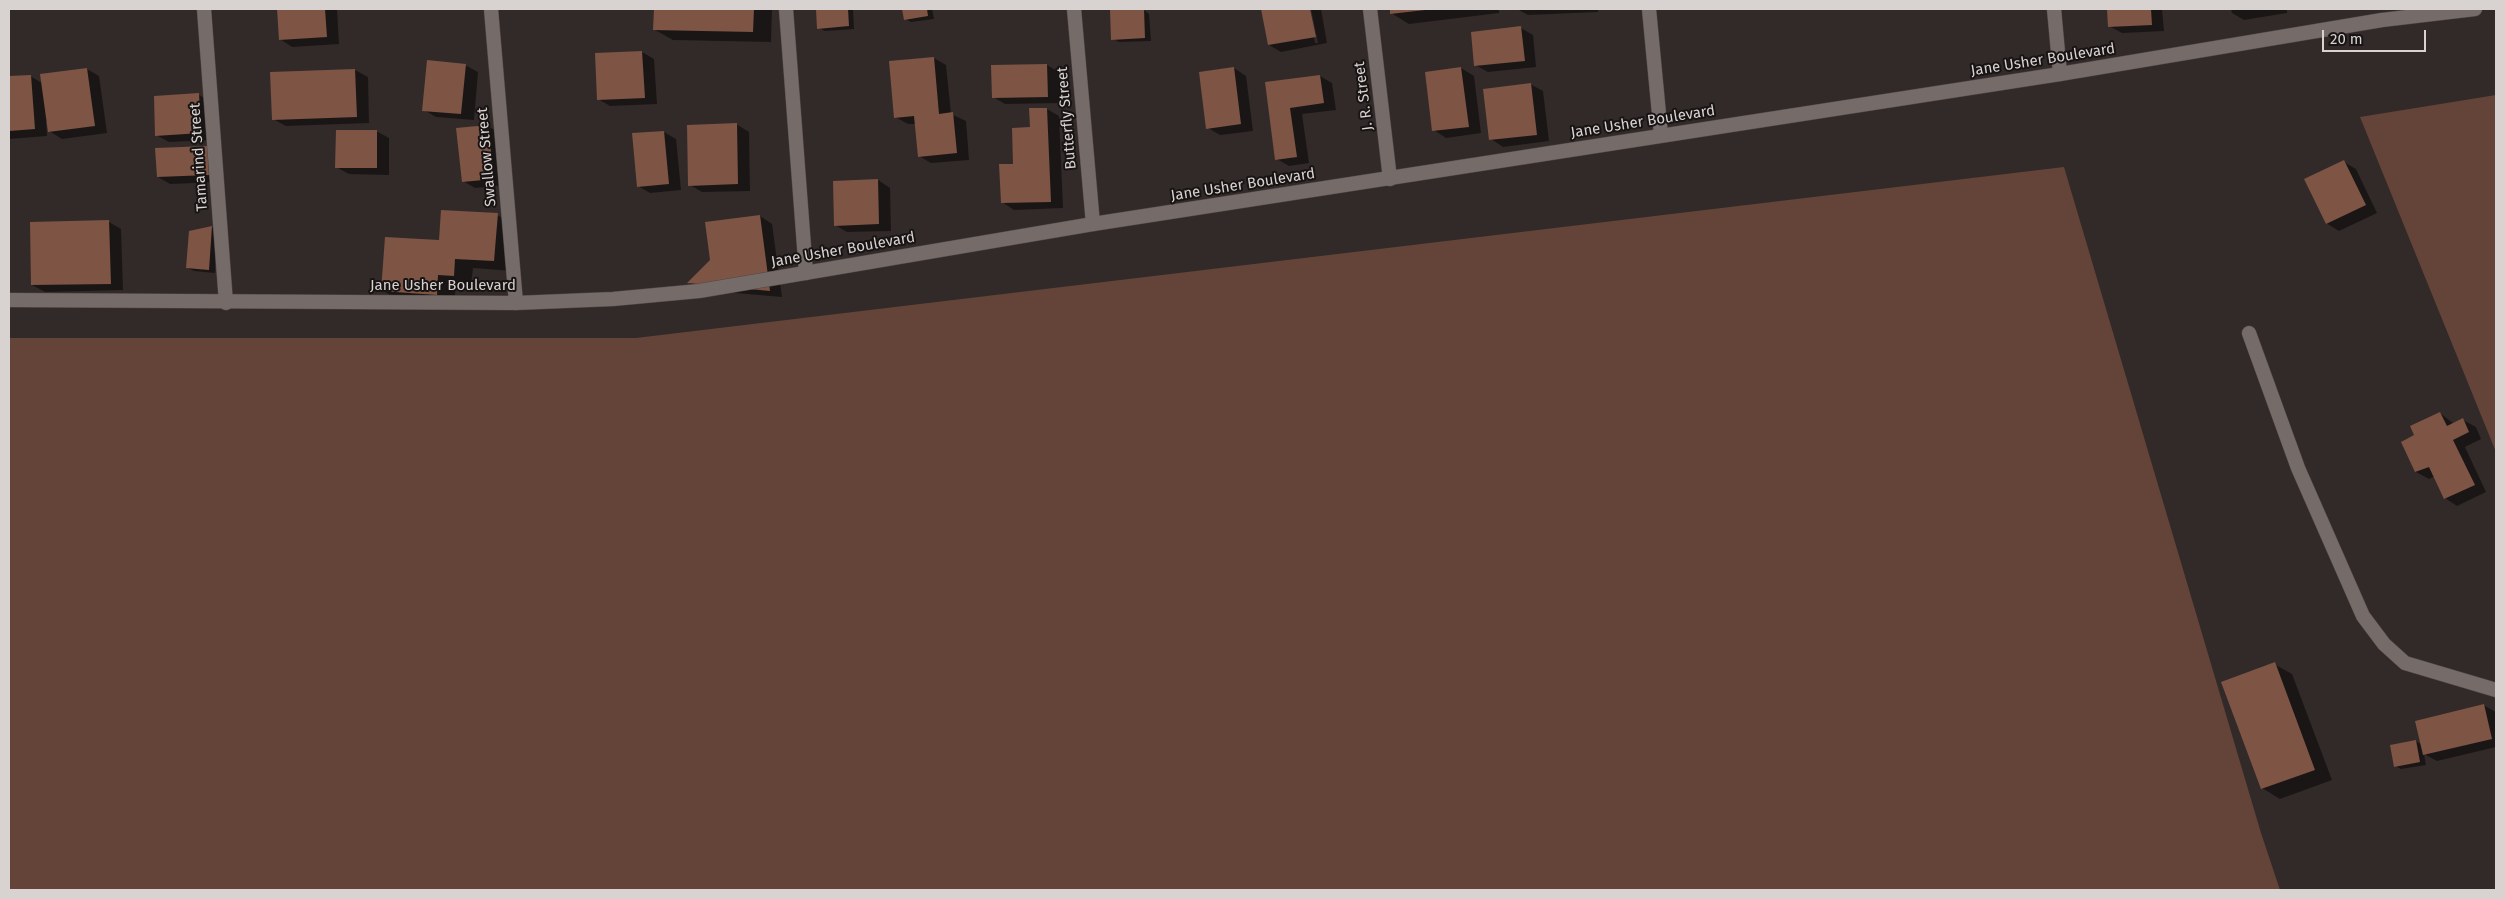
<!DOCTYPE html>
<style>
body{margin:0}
#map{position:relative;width:2505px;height:899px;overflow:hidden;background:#322a28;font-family:"Fira Sans",sans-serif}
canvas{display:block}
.frame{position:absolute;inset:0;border:10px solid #d8d2d1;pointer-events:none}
.scale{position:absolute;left:2322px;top:30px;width:104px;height:22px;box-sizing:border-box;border:2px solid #d8d2d1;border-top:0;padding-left:6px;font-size:15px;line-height:18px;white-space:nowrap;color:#d8d2d1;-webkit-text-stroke:4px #171413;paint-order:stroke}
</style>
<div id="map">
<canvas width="2505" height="899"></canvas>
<div class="frame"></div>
<div class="scale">20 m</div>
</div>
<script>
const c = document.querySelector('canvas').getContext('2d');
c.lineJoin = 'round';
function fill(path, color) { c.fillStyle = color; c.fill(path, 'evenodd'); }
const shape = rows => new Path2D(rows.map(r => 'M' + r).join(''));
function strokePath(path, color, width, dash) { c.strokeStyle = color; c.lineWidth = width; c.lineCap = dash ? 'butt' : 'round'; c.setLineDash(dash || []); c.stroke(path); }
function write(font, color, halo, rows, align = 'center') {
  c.font = font + ' "Fira Sans",sans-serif'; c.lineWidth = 4; c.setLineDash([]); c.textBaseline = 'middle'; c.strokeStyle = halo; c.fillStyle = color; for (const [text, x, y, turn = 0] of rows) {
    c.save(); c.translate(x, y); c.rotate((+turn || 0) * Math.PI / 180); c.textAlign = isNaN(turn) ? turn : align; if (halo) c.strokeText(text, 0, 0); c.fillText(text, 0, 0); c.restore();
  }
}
fill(shape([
 [2496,95,2496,452,2360,117],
 [2064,167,2261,833,2280,890,9,890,9,338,636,338]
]), '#644439');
fill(shape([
 [278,9,337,9,339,44,292,47,280,39],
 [655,9,772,9,771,42,673,40,655,30],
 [817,9,853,9,854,29,825,31,819,28],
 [903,9,932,9,934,19,911,22,905,19],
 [1262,9,1309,9,1315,43,1318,43,1311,9,1321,9,1327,43,1281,52,1269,45],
 [1391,9,1499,9,1499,13,1409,24,1391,13],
 [1517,9,1598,9,1598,12,1528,15],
 [2109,9,2162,9,2164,31,2122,33,2109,26],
 [2231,9,2287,9,2287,13,2244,20,2232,13],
 [1144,10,1149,14,1151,41,1119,42,1113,39],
 [1521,28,1533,35,1536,67,1488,72,1475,65],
 [642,52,654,59,657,104,610,106,598,99,596,54],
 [934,58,946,65,951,114,966,121,969,160,931,163,919,156,916,124,908,124,895,117],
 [465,65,478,72,474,120,436,117,424,110],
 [1047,65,1059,72,1060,103,1005,104,993,97],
 [1234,68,1246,76,1253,131,1220,135,1208,128],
 [1461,68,1474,76,1481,133,1446,138,1434,130,1426,73],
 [87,69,99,76,107,133,62,139,49,131,48,122,46,122,47,136,9,139,9,78,30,76,42,83],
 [355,70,368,77,369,123,286,126,273,119,272,73],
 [1320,76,1332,83,1336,110,1302,114,1309,163,1289,166,1277,159,1266,83],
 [1530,84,1543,91,1549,141,1503,147,1491,139],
 [199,95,211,102,213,140,169,142,156,135],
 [1047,109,1059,116,1063,208,1014,210,1002,202,1014,165,1031,128],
 [736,124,749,132,750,191,702,192,690,185],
 [488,126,500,133,506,185,475,188,463,181],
 [376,131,389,138,389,175,349,174,336,167],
 [664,132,676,139,681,190,650,193,638,186],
 [208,147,221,182,170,184,158,177],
 [2344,162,2356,169,2377,213,2339,231,2326,223],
 [878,180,890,188,891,231,847,232,835,225],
 [497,215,515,225,512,271,473,268,471,285,456,284,454,305,400,301,382,290,440,242],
 [760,216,772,224,782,297,701,290,689,283],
 [109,222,121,229,123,290,45,292,32,285],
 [212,227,217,231,215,273,194,271,188,268],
 [2440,413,2454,424,2463,420,2476,427,2481,439,2465,447,2486,492,2457,506,2445,498,2435,476,2429,479,2416,472,2403,442,2416,436],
 [2274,664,2292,674,2332,780,2280,799,2262,788],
 [2483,705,2496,712,2496,747,2437,761,2424,754,2426,765,2401,769,2395,766,2416,741,2422,745]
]), '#0007');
fill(shape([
 [277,9,325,9,327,37,279,40],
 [654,9,754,9,753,32,653,30],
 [816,9,848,9,849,26,817,29],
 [902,9,927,9,928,16,904,20],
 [1144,9,1145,38,1111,40,1110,10],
 [1261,9,1310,9,1316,37,1268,45],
 [1390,9,1425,9,1425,10,1390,14],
 [2107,9,2151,9,2152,25,2108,27],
 [1521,26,1525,61,1474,66,1471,32],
 [642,51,645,98,597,100,595,53],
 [934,57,939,114,953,112,957,153,918,157,914,116,894,118,889,61],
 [427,60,466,64,461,114,422,111],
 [1047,64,1048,97,992,98,991,65],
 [1234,67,1241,124,1206,129,1199,72],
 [1461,67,1469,127,1432,131,1425,72],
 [87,68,95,126,48,132,40,74],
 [355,69,357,117,272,120,270,72],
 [31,75,35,129,9,131,9,76],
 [1320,75,1324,103,1290,108,1297,157,1275,160,1265,82],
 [1531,83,1537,135,1489,140,1483,89],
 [199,93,201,133,155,136,154,96],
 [1029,108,1047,108,1051,202,1001,203,999,164,1013,164,1012,128,1030,127],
 [737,123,738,184,688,186,687,125],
 [488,125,494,179,462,182,456,128],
 [336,130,377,130,377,168,335,168],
 [664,131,669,184,637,187,632,133],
 [208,146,209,175,157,177,155,148],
 [2344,160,2366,205,2326,224,2304,179],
 [878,179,879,224,834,226,833,181],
 [441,210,498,213,494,261,455,259,454,276,438,275,437,295,381,291,385,237,439,240],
 [760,215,770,291,687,283,710,260,705,222],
 [109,220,111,284,31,285,30,222],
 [212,226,209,270,186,268,189,231],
 [2440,412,2447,426,2463,418,2469,432,2453,440,2475,485,2444,499,2429,467,2415,472,2401,442,2414,435,2410,426],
 [2275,662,2315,770,2261,789,2221,682],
 [2484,704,2492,739,2423,755,2415,721],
 [2416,740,2420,762,2394,767,2390,745]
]), '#7e5445');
const service = shape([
 [2249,333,2298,468,2363,616,2384,644,2405,663,2496,690]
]);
const minor = shape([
 [204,9,226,303],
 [491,9,516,303],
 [786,9,806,273],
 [1074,9,1093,224],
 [1370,9,1390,179],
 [1649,9,1661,135],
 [2054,9,2060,74]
]);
const tertiary = shape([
 [9,300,516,303,613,299,699,291,1093,224,2060,74,2382,20,2475,9]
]);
strokePath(service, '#4f4846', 15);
strokePath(minor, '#4f4846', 15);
strokePath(tertiary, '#4f4846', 15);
strokePath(service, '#756b68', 14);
strokePath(minor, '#756b68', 14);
strokePath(tertiary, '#756b68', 14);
write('15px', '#d8d2d1', '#171413', [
 ["Jane Usher Boulevard",2043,60,-9],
 ["J. R. Street",1364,96,-97],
 ["Butterfly Street",1067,118,-95],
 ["Jane Usher Boulevard",1643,122,-9],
 ["Tamarind Street",199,157,-94],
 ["Swallow Street",487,157,-95],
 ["Jane Usher Boulevard",1243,185,-9],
 ["Jane Usher Boulevard",843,250,-10],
 ["Jane Usher Boulevard",443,286]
]);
</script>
